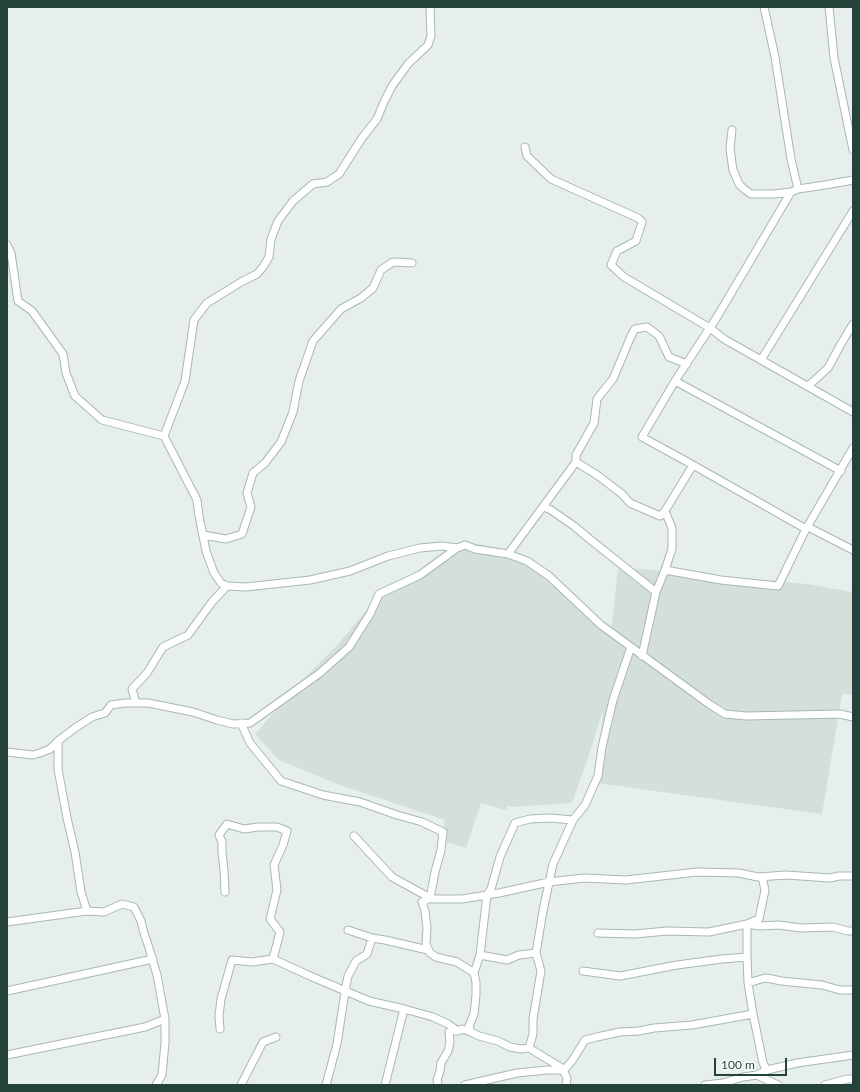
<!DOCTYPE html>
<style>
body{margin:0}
#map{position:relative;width:860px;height:1092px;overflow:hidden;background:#e6efeb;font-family:Lato,sans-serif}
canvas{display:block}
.frame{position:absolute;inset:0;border:8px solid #24423a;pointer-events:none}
.scale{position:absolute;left:714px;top:1058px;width:73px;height:18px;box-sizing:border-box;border:2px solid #24423a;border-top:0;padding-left:5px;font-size:12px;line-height:14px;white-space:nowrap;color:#24423a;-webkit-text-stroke:3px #f7fbf9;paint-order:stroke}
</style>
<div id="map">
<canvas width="860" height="1092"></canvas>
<div class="frame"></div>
<div class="scale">100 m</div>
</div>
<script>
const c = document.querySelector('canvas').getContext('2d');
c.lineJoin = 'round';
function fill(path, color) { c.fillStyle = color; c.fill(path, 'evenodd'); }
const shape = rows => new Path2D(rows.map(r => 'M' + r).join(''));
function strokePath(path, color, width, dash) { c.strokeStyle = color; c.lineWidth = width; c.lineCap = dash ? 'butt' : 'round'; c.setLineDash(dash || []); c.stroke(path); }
fill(shape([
 [473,543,507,550,536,572,611,633,618,567,807,584,853,592,853,695,842,694,822,814,596,783,603,710,588,758,572,803,511,807,508,805,506,810,481,803,466,848,441,840,445,820,337,784,279,760,255,734,300,683,341,641,379,595,415,580,460,545]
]), '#d4dfda');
const minor = shape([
 [764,7,775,57,791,159,798,189],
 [829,7,834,58,853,150],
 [732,130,730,149,733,170,739,184,744,189,751,194,773,194,791,192],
 [525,147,527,156,551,179,638,218,642,222,636,241,617,251,611,265,624,277,710,328,724,339,853,412],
 [7,245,11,253,18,301,32,311,63,354,66,373,75,396,102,420,164,436,197,500,199,516,206,551,214,573,221,583,227,586,246,587,310,580,350,571,388,556,420,548,442,546,457,548,465,545,475,549,508,554,527,561,549,576,601,625,709,704,725,714,746,716,840,714,853,717],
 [761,360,853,211],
 [675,381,841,471],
 [808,386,828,368,841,344,853,324],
 [164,436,185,381,194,320,207,303,241,282,257,274,263,267,269,257,271,239,278,221,293,201,313,184,327,182,339,174,362,138,377,119,384,102,392,86,408,64,428,45,431,36,430,7],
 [576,462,597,475,622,494,630,503,660,516,665,511],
 [693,465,642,437,675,381,717,317,791,192,798,189,825,185,853,180],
 [544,507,551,510,574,526,592,541,656,592],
 [808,527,853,550],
 [203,535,226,539,242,534,251,507,247,493,253,473,265,463,281,442,293,412,299,381,313,341,341,309,361,298,373,288,381,270,393,262,412,263],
 [508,554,576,462,576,455,594,423,597,399,613,379,631,336,635,329,647,327,659,336,669,357,687,364],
 [665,570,721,580,778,586,806,529,853,448],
 [642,656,656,592,665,570,672,549,672,528,665,511,693,465,806,529],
 [136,703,132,689,147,673,163,647,188,635,212,602,227,586],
 [241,723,250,743,281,781,323,795,360,802,397,815,422,822,443,832,441,850,435,872,430,898,422,902,425,911,427,928,426,944,430,953,436,957,457,962,474,973],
 [58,741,58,769,67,818,75,852,81,892,87,911,104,912,122,904,134,907,141,921,144,933,149,948,157,975,165,1019,165,1043,162,1075,156,1085],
 [7,752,33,755,40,753,50,749,58,741,75,728,92,717,105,713,111,705,125,703,148,703,193,712,217,720,233,724,250,723,320,673,349,647,370,614,379,594,420,575,457,548],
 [354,836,392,877,432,899,462,899,499,893,549,882,584,878,626,880,697,872,739,873,758,877,786,875,830,878,839,876,853,876],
 [225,892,224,870,222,852,222,842,219,835,227,824,244,829,258,827,277,827,287,831,283,845,274,865,277,890,270,919,280,932,273,959,310,976,369,1001,404,1009],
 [7,922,87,911],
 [348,930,372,938,385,940,428,950],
 [598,933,635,934,667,931,709,932,747,924,759,919,765,890,762,877],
 [480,955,507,960,519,955,536,953],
 [747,957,747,924,759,926,779,925,801,928,833,927,848,931,853,931],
 [583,971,620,976,677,965,722,959,747,957,748,983,753,1014],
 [748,983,765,978,772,979,781,981,822,985,840,990,853,990],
 [7,991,153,959],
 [220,1029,219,1016,221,999,232,960,252,962,273,959],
 [471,1032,469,1026,474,1014,476,995,476,982,474,973,480,955,487,895,491,889,500,857,515,823,530,819,550,818,573,820],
 [529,1048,533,1034,533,1019,541,971,536,953,543,911,553,864,573,820,585,805,598,776,602,747,613,700,631,647],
 [7,1055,145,1027,165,1019],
 [757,1075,778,1085],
 [241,1085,263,1042,276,1037],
 [326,1085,337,1044,345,992,348,976,356,961,367,954,372,938],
 [385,1085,404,1009,433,1017,448,1024,458,1031],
 [438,1085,437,1080,440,1071,441,1063,448,1051,450,1042,449,1032,453,1031,458,1031,462,1029,471,1032,479,1036,498,1041,510,1047,521,1049,529,1048,562,1068,567,1078,566,1085],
 [465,1085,517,1073,547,1070,564,1070,572,1061,585,1040,597,1037,620,1032,639,1031,654,1028,692,1025,753,1014,760,1048,763,1063,767,1070],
 [705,1085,723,1083,743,1077,757,1075,767,1070,797,1063,853,1055],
 [825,1085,847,1079,853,1079]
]);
strokePath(minor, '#a8b8b2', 9);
strokePath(minor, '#fff', 7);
</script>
